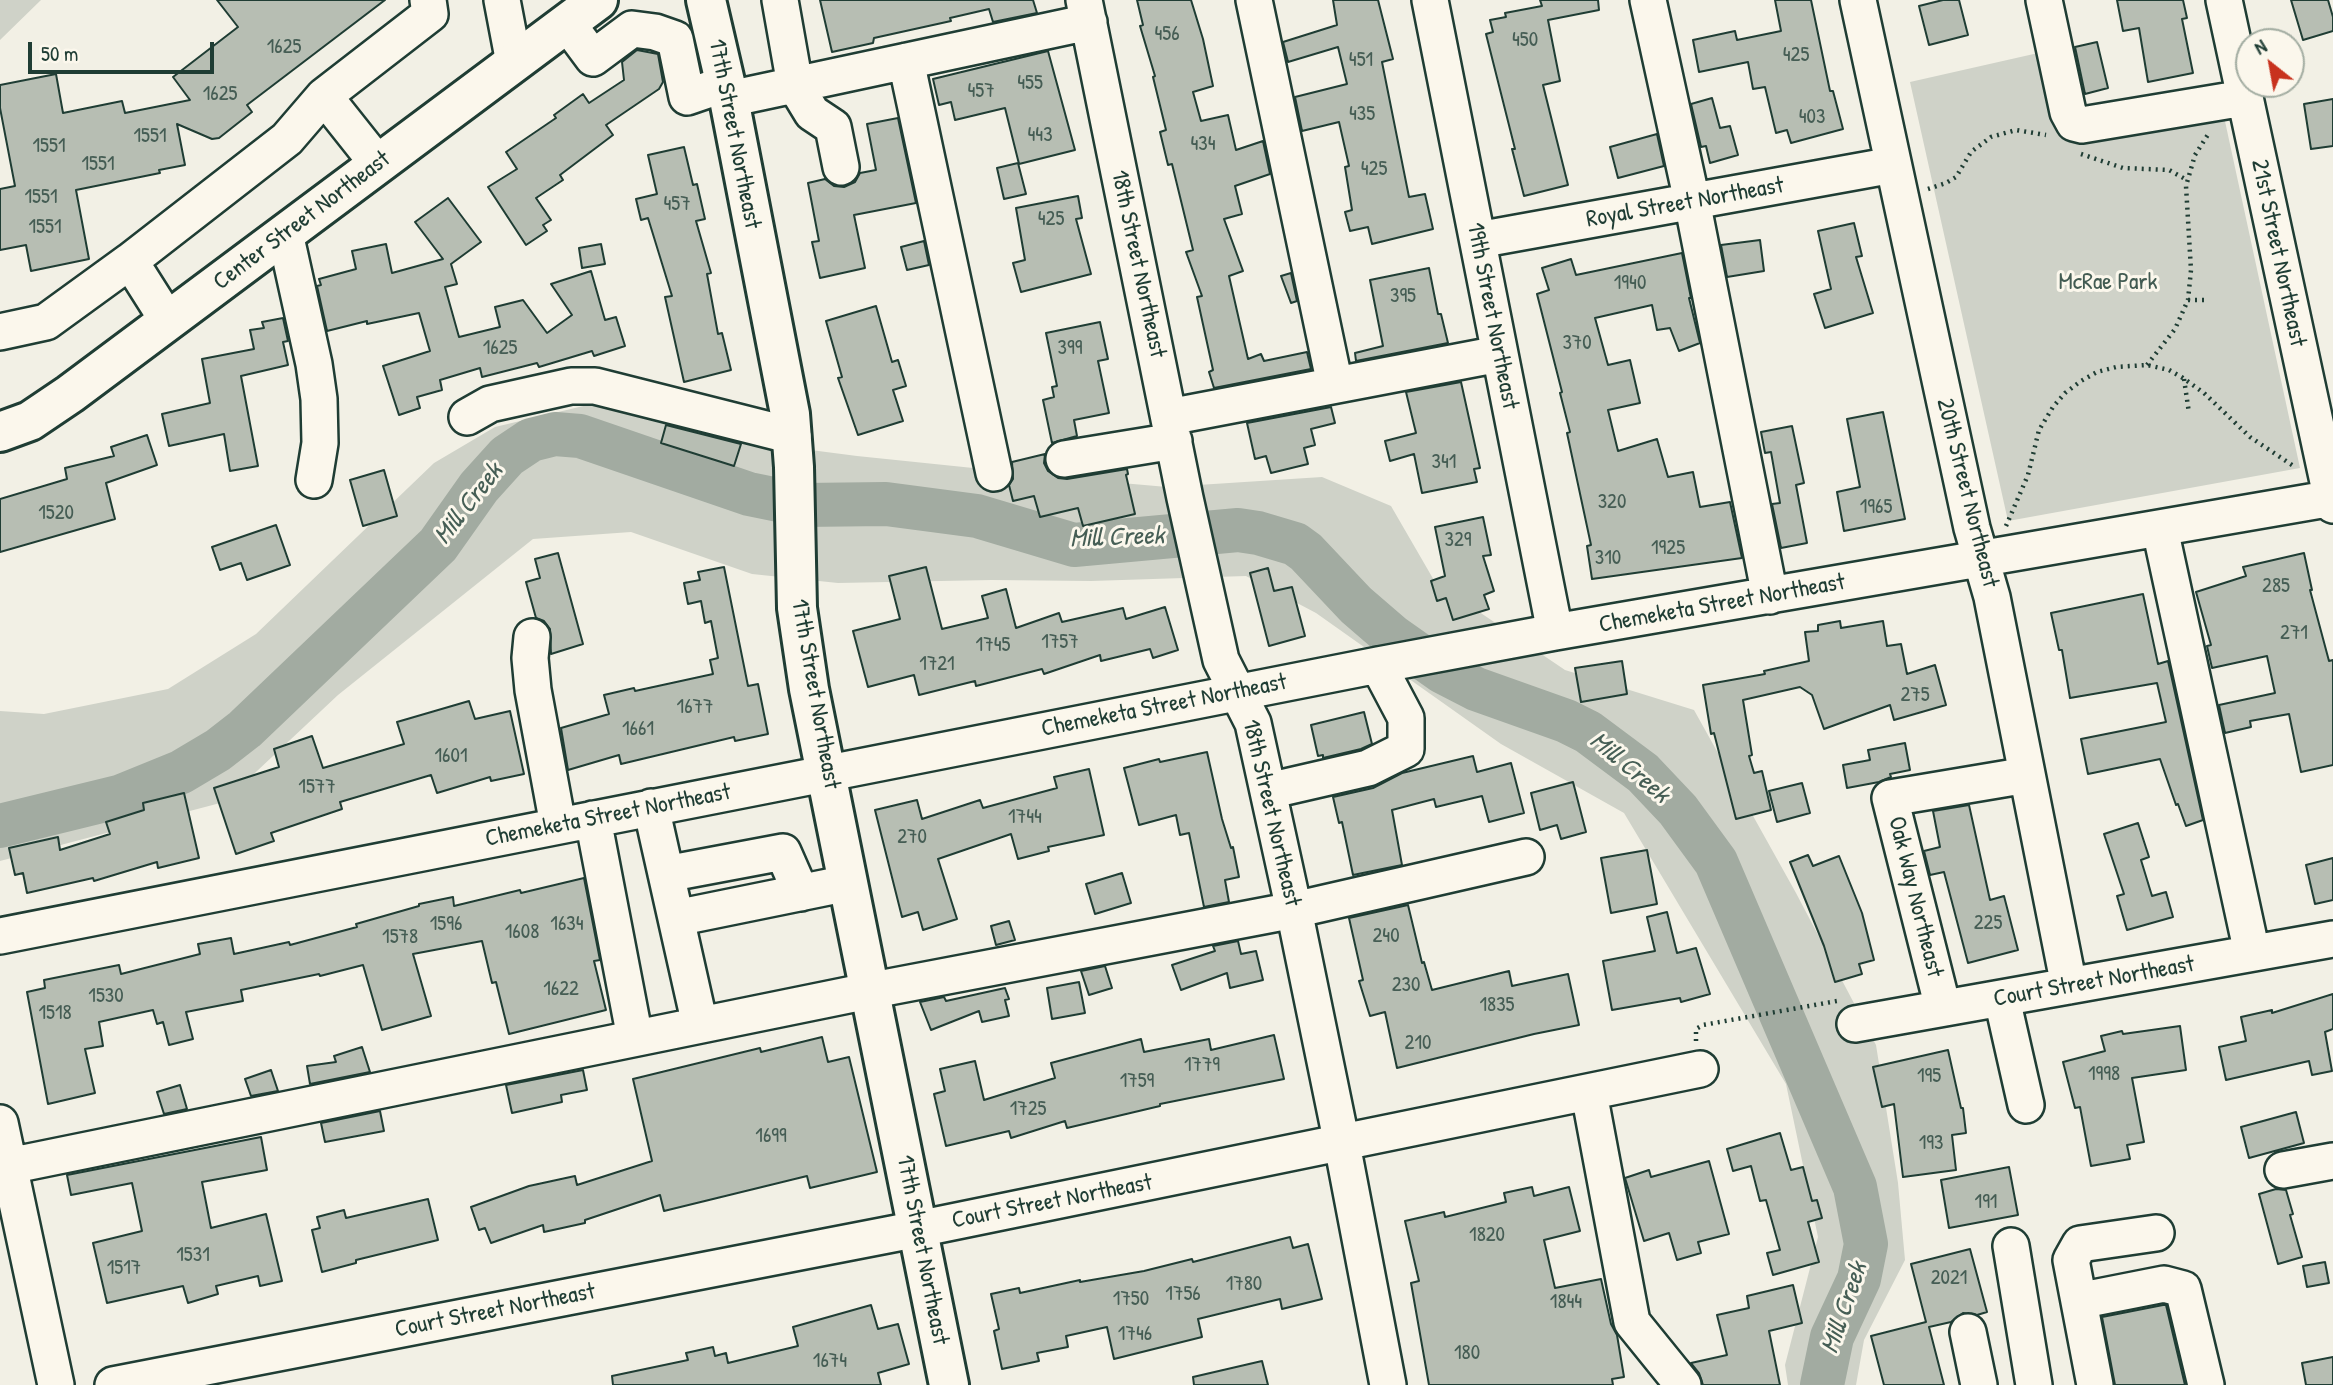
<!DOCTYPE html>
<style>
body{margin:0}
#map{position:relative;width:2333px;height:1385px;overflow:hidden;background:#f2f0e5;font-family:"Patrick Hand",sans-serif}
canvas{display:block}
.north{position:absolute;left:2235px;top:28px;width:70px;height:70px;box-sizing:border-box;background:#fbf7ec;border:2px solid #a3ada2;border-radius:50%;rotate:329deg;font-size:19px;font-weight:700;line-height:28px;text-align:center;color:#1f3d34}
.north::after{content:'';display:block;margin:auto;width:24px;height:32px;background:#c8321e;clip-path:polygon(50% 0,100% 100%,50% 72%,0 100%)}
.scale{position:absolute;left:28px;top:42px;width:186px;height:32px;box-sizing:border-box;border:4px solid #1f3d34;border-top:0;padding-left:9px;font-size:21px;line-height:24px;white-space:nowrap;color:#1f3d34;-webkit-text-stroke:5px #fbf7ec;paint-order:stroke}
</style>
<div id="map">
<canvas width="2333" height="1385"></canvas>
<div class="north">N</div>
<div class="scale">50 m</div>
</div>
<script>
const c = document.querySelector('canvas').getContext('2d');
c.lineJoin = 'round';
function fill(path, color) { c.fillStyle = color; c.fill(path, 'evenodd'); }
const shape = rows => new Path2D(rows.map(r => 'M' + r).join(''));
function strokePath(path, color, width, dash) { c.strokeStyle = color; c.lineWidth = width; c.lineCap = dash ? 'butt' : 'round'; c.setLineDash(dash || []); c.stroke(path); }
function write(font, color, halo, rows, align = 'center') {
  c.font = font + ' "Patrick Hand",sans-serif'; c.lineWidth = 6; c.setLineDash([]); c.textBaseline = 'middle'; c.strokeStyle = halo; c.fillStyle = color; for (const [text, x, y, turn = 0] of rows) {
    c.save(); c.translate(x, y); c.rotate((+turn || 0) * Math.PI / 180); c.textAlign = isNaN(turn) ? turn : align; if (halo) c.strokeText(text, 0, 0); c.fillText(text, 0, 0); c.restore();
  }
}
fill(shape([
 [0,0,41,0,0,40],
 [2047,51,2060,125,2223,112,2300,468,2008,521,1910,82],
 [596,403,710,437,857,456,1099,481,1167,487,1322,477,1391,506,1435,582,1565,670,1694,710,1796,893,1876,1045,1898,1183,1905,1260,1864,1340,1856,1385,1788,1385,1785,1365,1818,1237,1786,1084,1624,813,1501,744,1316,613,1246,576,1091,581,992,580,838,583,752,574,631,532,533,539,338,695,224,802,0,861,0,711,44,714,168,689,256,634,434,463,495,427]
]), '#cfd2c8');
strokePath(shape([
 [0,826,122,796,181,772,218,750,245,729,438,545,479,487,507,456,531,440,555,434,580,436,749,494,803,505,886,504,977,516,1074,545,1238,530,1258,533,1295,544,1306,552,1356,605,1392,636,1443,672,1476,689,1566,721,1588,732,1643,773,1678,810,1716,862,1855,1187,1866,1244,1859,1279,1832,1337,1822,1385]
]), '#a2aba1', 44);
const building = shape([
 [217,0,385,0,247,105,252,112,219,138,212,139,177,124,185,165,159,170,160,173,76,190,89,259,31,271,26,245,0,250,0,189,15,186,0,108,0,85,56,74,63,113,122,101,125,113,190,100,173,77,238,27,217,0],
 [820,0,1033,0,1037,13,993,22,989,9,950,18,951,21,874,38,873,43,832,52,820,0],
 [1137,0,1191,0,1203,39,1213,86,1193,92,1201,121,1228,115,1236,150,1263,141,1270,174,1235,186,1242,214,1224,219,1243,271,1229,276,1248,359,1261,354,1264,361,1307,352,1311,369,1214,388,1209,372,1213,370,1197,297,1202,296,1186,252,1193,250,1172,164,1168,165,1160,132,1166,130,1153,77,1155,76,1140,26,1143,25,1137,0],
 [1333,0,1378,0,1393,59,1382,62,1409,197,1425,194,1433,229,1372,244,1368,227,1350,231,1345,212,1352,210,1345,167,1349,166,1339,122,1302,131,1295,97,1347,84,1338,47,1288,62,1283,42,1337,25,1333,0],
 [1540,0,1598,0,1599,10,1548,20,1560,81,1543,85,1568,185,1524,196,1512,149,1515,149,1486,34,1493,32,1490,20,1506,17,1505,13,1542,6,1540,0],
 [1775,0,1811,0,1830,91,1833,91,1843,129,1791,143,1787,130,1776,133,1765,87,1753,89,1748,62,1699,72,1693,40,1735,31,1737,40,1781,31,1775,0],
 [1943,0,1959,0,1968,35,1929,45,1919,6,1943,0],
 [2117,0,2183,0,2187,18,2182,19,2193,73,2148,82,2139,28,2123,31,2117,0],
 [2291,0,2328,0,2333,17,2333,31,2303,40,2291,0],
 [2097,42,2108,88,2085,94,2075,47,2097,42],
 [637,50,658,54,663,82,659,89,606,125,613,135,560,175,563,180,536,198,551,220,543,225,547,231,526,245,488,187,517,169,506,152,556,118,554,115,583,94,589,103,624,80,622,62,637,50],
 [1048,51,1075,150,1019,164,1005,108,955,120,951,102,939,105,933,79,1048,51],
 [1712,98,1720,128,1730,126,1738,155,1710,163,1706,146,1701,147,1691,104,1712,98],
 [2333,99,2333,146,2311,149,2304,104,2333,99],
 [898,118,916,203,854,215,865,268,820,278,812,242,819,241,808,183,825,179,834,186,844,187,855,182,860,173,876,170,867,124,898,118],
 [1657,134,1664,166,1618,178,1610,147,1657,134],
 [684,147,693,185,697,184,705,219,696,221,711,273,707,274,718,334,722,333,731,370,684,382,665,297,672,296,648,218,641,220,636,199,657,194,648,155,684,147],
 [1018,163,1026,194,1004,199,997,168,1018,163],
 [1078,196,1082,218,1076,219,1091,274,1021,292,1013,263,1025,260,1016,208,1078,196],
 [448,198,481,242,451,264,457,284,445,287,459,337,500,327,495,307,523,300,547,333,572,315,551,284,591,271,605,320,616,317,625,346,594,356,592,351,539,367,537,363,482,377,480,368,440,380,442,390,417,397,420,408,399,415,383,366,430,351,419,313,367,324,367,321,327,331,317,286,321,285,319,279,356,269,352,251,386,244,392,273,443,259,415,222,448,198],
 [1854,223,1862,256,1856,257,1873,313,1825,328,1814,294,1831,289,1818,231,1854,223],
 [1760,240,1764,271,1727,277,1721,245,1760,240],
 [924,241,929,265,907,270,901,247,924,241],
 [601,244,605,264,582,268,579,248,601,244],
 [1682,253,1691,298,1689,298,1700,343,1679,351,1670,328,1657,330,1652,305,1595,318,1608,365,1630,360,1640,403,1608,410,1618,451,1657,439,1668,477,1693,472,1700,507,1730,502,1742,558,1592,579,1587,546,1591,545,1567,433,1570,432,1560,393,1562,392,1537,294,1549,290,1542,268,1571,259,1576,275,1682,253],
 [1429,268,1438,314,1441,314,1448,343,1356,361,1355,353,1383,346,1370,280,1429,268],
 [1291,273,1297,301,1291,303,1281,276,1291,273],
 [876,306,892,362,898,360,906,386,893,390,903,421,858,435,838,378,842,377,826,321,876,306],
 [283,318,288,341,283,342,288,365,241,376,258,466,230,471,224,434,169,446,162,414,210,403,202,359,254,349,250,330,264,328,262,322,283,318],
 [1100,322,1108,359,1098,361,1109,413,1074,420,1077,436,1052,443,1043,400,1054,397,1052,387,1057,386,1046,333,1100,322],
 [1461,382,1480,468,1474,469,1477,482,1422,493,1414,454,1390,461,1385,441,1416,433,1406,392,1461,382],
 [1331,407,1335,423,1311,429,1315,445,1304,448,1308,464,1271,473,1266,456,1255,459,1247,423,1331,407],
 [1883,412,1905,519,1844,531,1837,492,1860,487,1847,419,1883,412],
 [666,425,741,444,734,466,661,443,666,425],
 [1792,426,1804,483,1796,485,1807,543,1781,548,1772,504,1780,503,1771,452,1765,453,1761,432,1792,426],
 [147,435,157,465,106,483,115,519,0,552,0,499,67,479,65,468,114,456,111,447,147,435],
 [1045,454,1044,463,1048,471,1058,478,1067,479,1127,469,1128,474,1126,475,1135,514,1083,526,1078,508,1040,517,1034,496,1013,501,1009,485,1013,479,1012,462,1045,454],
 [384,470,397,516,363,526,350,480,384,470],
 [1483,517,1491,555,1483,556,1494,591,1484,595,1489,609,1453,620,1446,598,1437,601,1431,581,1445,576,1435,527,1483,517],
 [276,525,290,565,247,580,241,563,220,570,212,547,276,525],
 [558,553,583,644,551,654,550,629,544,621,536,618,526,582,540,578,535,559,558,553],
 [2304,553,2312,590,2310,590,2329,661,2333,660,2333,765,2301,772,2289,714,2250,721,2251,727,2225,733,2219,705,2275,693,2267,656,2212,668,2207,646,2211,645,2196,592,2246,576,2243,567,2304,553],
 [724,567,748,686,758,684,768,734,735,741,734,737,621,764,619,755,568,770,561,728,609,714,604,695,634,688,635,691,713,674,710,660,718,658,711,621,705,623,701,601,688,604,684,583,700,580,698,572,724,567],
 [926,567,942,629,988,618,982,596,1006,589,1016,628,1059,613,1062,622,1123,608,1126,619,1165,607,1178,650,1153,658,1150,649,1101,661,1100,655,1044,674,1042,669,976,686,975,681,919,695,914,675,868,687,853,631,900,619,889,576,926,567],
 [1268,568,1274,591,1292,587,1305,636,1269,646,1250,573,1268,568],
 [2143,594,2158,664,2168,661,2203,820,2186,826,2178,804,2176,805,2160,759,2088,774,2081,739,2166,722,2157,683,2070,698,2062,650,2059,650,2051,613,2143,594],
 [1840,621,1841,628,1883,621,1887,646,1901,644,1907,674,1935,665,1946,705,1894,720,1890,705,1824,729,1812,695,1800,687,1743,700,1752,755,1749,756,1754,773,1762,771,1771,810,1736,819,1714,733,1711,734,1703,685,1765,674,1764,671,1809,661,1805,632,1818,631,1818,625,1840,621],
 [1622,661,1627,694,1581,702,1575,668,1622,661],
 [469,701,475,719,510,711,524,774,491,781,490,777,437,793,431,775,340,802,342,809,271,833,274,841,236,854,214,788,279,767,274,749,312,736,323,768,404,744,397,722,469,701],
 [1364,712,1372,744,1361,749,1323,758,1323,755,1318,756,1311,725,1364,712],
 [1905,743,1910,770,1890,774,1891,777,1879,782,1847,788,1843,765,1870,760,1868,750,1905,743],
 [1207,752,1222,819,1231,848,1233,847,1239,877,1225,880,1229,902,1204,907,1189,833,1180,835,1176,815,1139,825,1124,768,1159,759,1160,762,1207,752],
 [1473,756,1477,772,1511,763,1524,813,1489,822,1482,796,1436,807,1434,799,1392,810,1402,865,1353,875,1342,822,1339,823,1333,797,1373,788,1402,773,1473,756],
 [1089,769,1104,835,1048,847,1049,851,1018,859,1011,834,938,859,957,919,923,930,918,912,902,917,875,810,917,800,922,819,980,800,983,808,1057,788,1054,777,1089,769],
 [1573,782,1586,832,1561,839,1557,825,1540,830,1531,793,1573,782],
 [1802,783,1810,813,1777,822,1769,791,1802,783],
 [184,793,199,858,158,868,157,862,94,881,93,878,27,893,23,873,15,875,9,848,58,837,60,850,110,834,106,822,144,810,143,803,184,793],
 [1969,805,1990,900,2004,896,2018,950,1968,963,1944,872,1930,875,1924,851,1940,847,1933,811,1969,805],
 [2138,823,2149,857,2141,860,2152,896,2166,892,2173,917,2127,930,2117,896,2124,894,2104,834,2138,823],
 [1647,850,1657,904,1611,913,1601,858,1647,850],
 [1808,855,1813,866,1839,856,1862,913,1874,960,1859,964,1862,974,1835,982,1824,946,1790,862,1808,855],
 [2333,858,2333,900,2315,904,2306,865,2333,858],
 [1122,873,1131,903,1095,914,1086,884,1122,873],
 [584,878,600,960,594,961,606,1010,509,1034,496,982,492,983,482,941,413,954,431,1016,382,1030,363,965,320,976,319,974,241,990,243,1001,186,1012,193,1039,169,1045,163,1022,157,1024,153,1010,99,1022,103,1046,85,1049,95,1093,48,1104,27,992,45,988,44,980,119,965,121,974,200,954,198,944,231,938,234,954,289,942,290,945,357,927,356,924,419,906,419,904,453,897,454,906,520,890,521,893,584,878],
 [1408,905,1422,963,1424,962,1432,990,1509,971,1512,986,1568,974,1579,1025,1534,1034,1397,1068,1385,1012,1370,1016,1359,981,1363,980,1349,918,1408,905],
 [1667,912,1677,953,1696,948,1710,994,1681,1002,1680,998,1612,1010,1603,961,1655,951,1647,917,1667,912],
 [1009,921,1015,940,996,945,991,926,1009,921],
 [1238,941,1241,954,1256,951,1263,980,1230,988,1227,973,1181,990,1172,965,1215,951,1213,946,1238,941],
 [1105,966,1112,988,1089,995,1081,971,1105,966],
 [1079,982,1085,1013,1052,1019,1047,988,1079,982],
 [1005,988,1009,999,1005,1000,1009,1016,982,1022,979,1011,931,1030,920,1002,944,997,946,1001,1005,988],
 [2333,994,2333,1029,2325,1032,2332,1071,2312,1075,2309,1061,2226,1080,2219,1047,2246,1041,2241,1017,2272,1010,2272,1013,2333,994],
 [2180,1026,2186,1070,2132,1078,2144,1142,2127,1145,2130,1159,2091,1166,2080,1107,2075,1108,2063,1062,2105,1051,2101,1036,2122,1031,2123,1034,2180,1026],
 [1274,1035,1284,1079,1160,1104,1160,1106,1067,1128,1065,1121,1011,1138,1009,1131,946,1146,934,1094,945,1091,940,1069,975,1061,984,1100,1055,1078,1051,1063,1141,1039,1144,1052,1209,1039,1211,1050,1274,1035],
 [822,1037,828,1062,849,1057,877,1172,810,1188,807,1176,664,1211,660,1195,585,1220,585,1223,544,1232,543,1225,491,1243,485,1228,479,1230,471,1207,529,1186,575,1176,577,1185,652,1161,633,1079,760,1048,761,1052,822,1037],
 [362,1047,370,1072,310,1084,307,1066,336,1062,334,1056,362,1047],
 [1948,1050,1961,1108,1963,1108,1966,1133,1952,1135,1956,1170,1903,1177,1894,1104,1882,1107,1873,1067,1948,1050],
 [271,1070,278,1091,251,1096,245,1079,271,1070],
 [583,1070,587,1090,561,1095,562,1102,512,1113,506,1085,583,1070],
 [180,1085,187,1109,164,1114,157,1092,180,1085],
 [380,1111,384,1131,325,1142,321,1123,380,1111],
 [2296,1112,2304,1143,2249,1158,2241,1127,2296,1112],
 [1780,1133,1791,1170,1803,1167,1812,1201,1817,1200,1822,1218,1808,1222,1819,1262,1773,1275,1767,1253,1780,1250,1766,1200,1760,1201,1751,1166,1733,1171,1727,1149,1780,1133],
 [261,1137,267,1170,202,1182,211,1228,266,1214,282,1281,260,1286,258,1276,216,1286,218,1294,188,1303,183,1286,107,1303,93,1243,142,1231,132,1183,71,1195,67,1175,261,1137],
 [1709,1161,1729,1234,1698,1242,1701,1253,1677,1260,1669,1233,1644,1241,1625,1178,1649,1170,1651,1177,1709,1161],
 [2009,1167,2018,1215,1949,1228,1941,1180,2009,1167],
 [1532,1187,1534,1196,1569,1187,1580,1231,1544,1240,1555,1288,1601,1279,1611,1324,1617,1335,1624,1377,1612,1379,1613,1385,1429,1385,1411,1283,1419,1281,1405,1221,1444,1212,1445,1217,1506,1202,1504,1193,1532,1187],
 [2276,1189,2286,1190,2293,1214,2290,1215,2302,1257,2278,1264,2259,1194,2276,1189],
 [428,1199,438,1240,356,1260,356,1263,322,1272,312,1230,320,1228,317,1217,344,1210,346,1218,428,1199],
 [1290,1237,1293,1248,1308,1244,1322,1299,1282,1309,1280,1299,1198,1319,1202,1337,1114,1359,1107,1327,1066,1336,1068,1347,1037,1353,1039,1361,1002,1369,994,1331,999,1329,991,1294,1019,1288,1020,1293,1080,1280,1080,1282,1144,1271,1192,1259,1193,1262,1290,1237],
 [1970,1249,1987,1312,1977,1315,1963,1313,1951,1322,1929,1327,1944,1385,1884,1385,1871,1336,1926,1322,1911,1264,1970,1249],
 [2325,1262,2329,1283,2307,1287,2303,1266,2325,1262],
 [1793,1285,1802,1323,1769,1331,1780,1385,1703,1385,1699,1373,1691,1363,1727,1355,1717,1315,1749,1308,1747,1296,1793,1285],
 [871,1305,878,1329,898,1324,909,1364,878,1373,881,1385,613,1385,612,1376,688,1360,686,1353,713,1347,715,1356,726,1353,728,1363,798,1346,793,1327,871,1305],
 [2163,1305,2166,1305,2185,1385,2115,1385,2102,1317,2163,1305],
 [2333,1357,2333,1385,2306,1385,2302,1363,2333,1357],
 [1262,1361,1268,1385,1194,1385,1193,1377,1262,1361]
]);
fill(building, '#b7beb3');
strokePath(building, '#1f3d34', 2);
const minor = shape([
 [502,0,514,63],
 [780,0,795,85,812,113,833,127,841,167],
 [1084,0,1185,498,1221,660,1253,723,1294,910,1342,1144,1388,1385],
 [1254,0,1335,385],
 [1430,0,1555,632],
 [1648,0,1692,201,1770,596],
 [1858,0,1972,528,1992,597,2069,986],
 [2044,0,2068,112,2074,123,2082,125,2244,98],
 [2224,0,2333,505],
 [567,23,593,58,632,29,655,32,675,39,687,97,725,84],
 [906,61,994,473],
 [324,96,430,14,428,0],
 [729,99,1089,22],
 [285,233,314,364,319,399,320,443,314,480],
 [1478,240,1893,165],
 [168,321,130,261,287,139,324,96,378,164],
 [0,332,46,322,130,261],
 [467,417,490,404,571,386,595,386,793,436],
 [1169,417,1499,354],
 [1064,459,1174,441],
 [2160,529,2252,953],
 [532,637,530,658,533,690,558,825],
 [1268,791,1368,768,1406,749,1406,718,1378,665],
 [651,807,700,1025],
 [593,819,635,1038],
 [666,874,783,852,801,893],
 [676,918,848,883],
 [0,936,1378,665,1555,632,2333,498],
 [2002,999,2026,1105],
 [1943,1008,1890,798,2027,775],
 [1855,1024,2333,939],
 [1589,1093,1632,1322,1683,1385],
 [0,1123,56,1385],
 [9,1166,868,991,1294,910,1526,857],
 [2283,1170,2333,1161],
 [2011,1246,2034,1385],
 [2080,1303,2083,1300,2164,1284,2183,1289,2206,1385],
 [1968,1332,1979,1385],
 [113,1385,918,1229,1700,1069],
 [2095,1385,2071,1260,2080,1244,2156,1233]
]);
const major = shape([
 [706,0,729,99,790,414,794,467,797,608,809,689,949,1385],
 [0,432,30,421,70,394,598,0]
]);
strokePath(minor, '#1f3d34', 40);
strokePath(major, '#1f3d34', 44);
strokePath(shape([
 [2081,154,2123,168,2169,170,2187,180],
 [1928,189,1946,183,1956,177,1971,152,1991,137,2016,130,2046,135],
 [2188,300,2204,300],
 [2147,365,2175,329,2188,300,2191,270,2186,186,2195,155,2209,133],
 [2184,379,2189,413],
 [2006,526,2028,475,2039,430,2053,407,2065,393,2081,381,2097,372,2116,367,2147,365,2169,370,2183,378,2204,393,2250,437,2295,467],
 [1696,1041,1696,1029,1703,1025,1837,1001]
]), '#1f3d34', 4.5, [2, 5]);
strokePath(minor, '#fbf7ec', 35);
strokePath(major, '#fbf7ec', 38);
write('21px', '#455d54', null, [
 ["456",1167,34],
 ["450",1525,40],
 ["1625",284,47],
 ["425",1796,55],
 ["451",1361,60],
 ["455",1030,83],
 ["457",981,91],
 ["1625",220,94],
 ["435",1362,114],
 ["403",1812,117],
 ["443",1040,135],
 ["1551",150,136],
 ["434",1203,144],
 ["1551",49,146],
 ["1551",98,164],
 ["425",1374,169],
 ["1551",41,197],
 ["457",677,204],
 ["425",1051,219],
 ["1551",45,227],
 ["1940",1630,283],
 ["395",1403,296],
 ["370",1577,343],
 ["1625",500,348],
 ["399",1070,348],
 ["341",1444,462],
 ["320",1612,502],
 ["1965",1876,507],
 ["1520",56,513],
 ["329",1458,540],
 ["1925",1668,548],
 ["310",1608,558],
 ["285",2276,586],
 ["271",2294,633],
 ["1757",1060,642],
 ["1745",993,645],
 ["1721",937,664],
 ["275",1915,695],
 ["1677",695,707],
 ["1661",638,729],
 ["1601",451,756],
 ["1577",317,787],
 ["1744",1025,817],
 ["270",912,837],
 ["225",1988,923],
 ["1596",446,924],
 ["1634",567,924],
 ["1608",522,932],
 ["240",1386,936],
 ["1578",400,937],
 ["230",1406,985],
 ["1622",561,989],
 ["1530",106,996],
 ["1835",1497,1005],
 ["1518",55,1013],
 ["210",1418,1043],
 ["1779",1202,1065],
 ["1998",2104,1074],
 ["195",1929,1076],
 ["1759",1137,1081],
 ["1725",1028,1109],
 ["1699",771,1136],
 ["193",1931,1143],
 ["191",1986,1202],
 ["1820",1487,1235],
 ["1531",193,1255],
 ["1517",124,1268],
 ["2021",1949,1278],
 ["1780",1244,1284],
 ["1756",1183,1294],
 ["1750",1131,1299],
 ["1844",1566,1302],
 ["1746",1135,1334],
 ["180",1467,1353],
 ["1674",830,1361]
]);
write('24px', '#1f3d34', '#fbf7ec', [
 ["17th Street Northeast",734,134,79],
 ["Royal Street Northeast",1685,203,-10],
 ["Center Street Northeast",302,221,-37],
 ["21st Street Northeast",2278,253,78],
 ["18th Street Northeast",1138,264,78],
 ["19th Street Northeast",1492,316,79],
 ["20th Street Northeast",1967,493,76],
 ["Chemeketa Street Northeast",1722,604,-10],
 ["17th Street Northeast",815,694,80],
 ["Chemeketa Street Northeast",1164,706,-11],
 ["18th Street Northeast",1271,813,77],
 ["Chemeketa Street Northeast",608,816,-11],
 ["Oak Way Northeast",1915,897,76],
 ["Court Street Northeast",2094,982,-10],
 ["Court Street Northeast",1052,1202,-11],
 ["17th Street Northeast",922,1250,79],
 ["Court Street Northeast",495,1311,-11]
]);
write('24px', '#425b52', '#fbf7ec', [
 ["McRae Park",2108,283]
]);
write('italic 26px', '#465e55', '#fbf7ec', [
 ["Mill Creek",469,504,-52],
 ["Mill Creek",1117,538,-2],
 ["Mill Creek",1629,768,40],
 ["Mill Creek",1845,1308,-71]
]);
</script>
